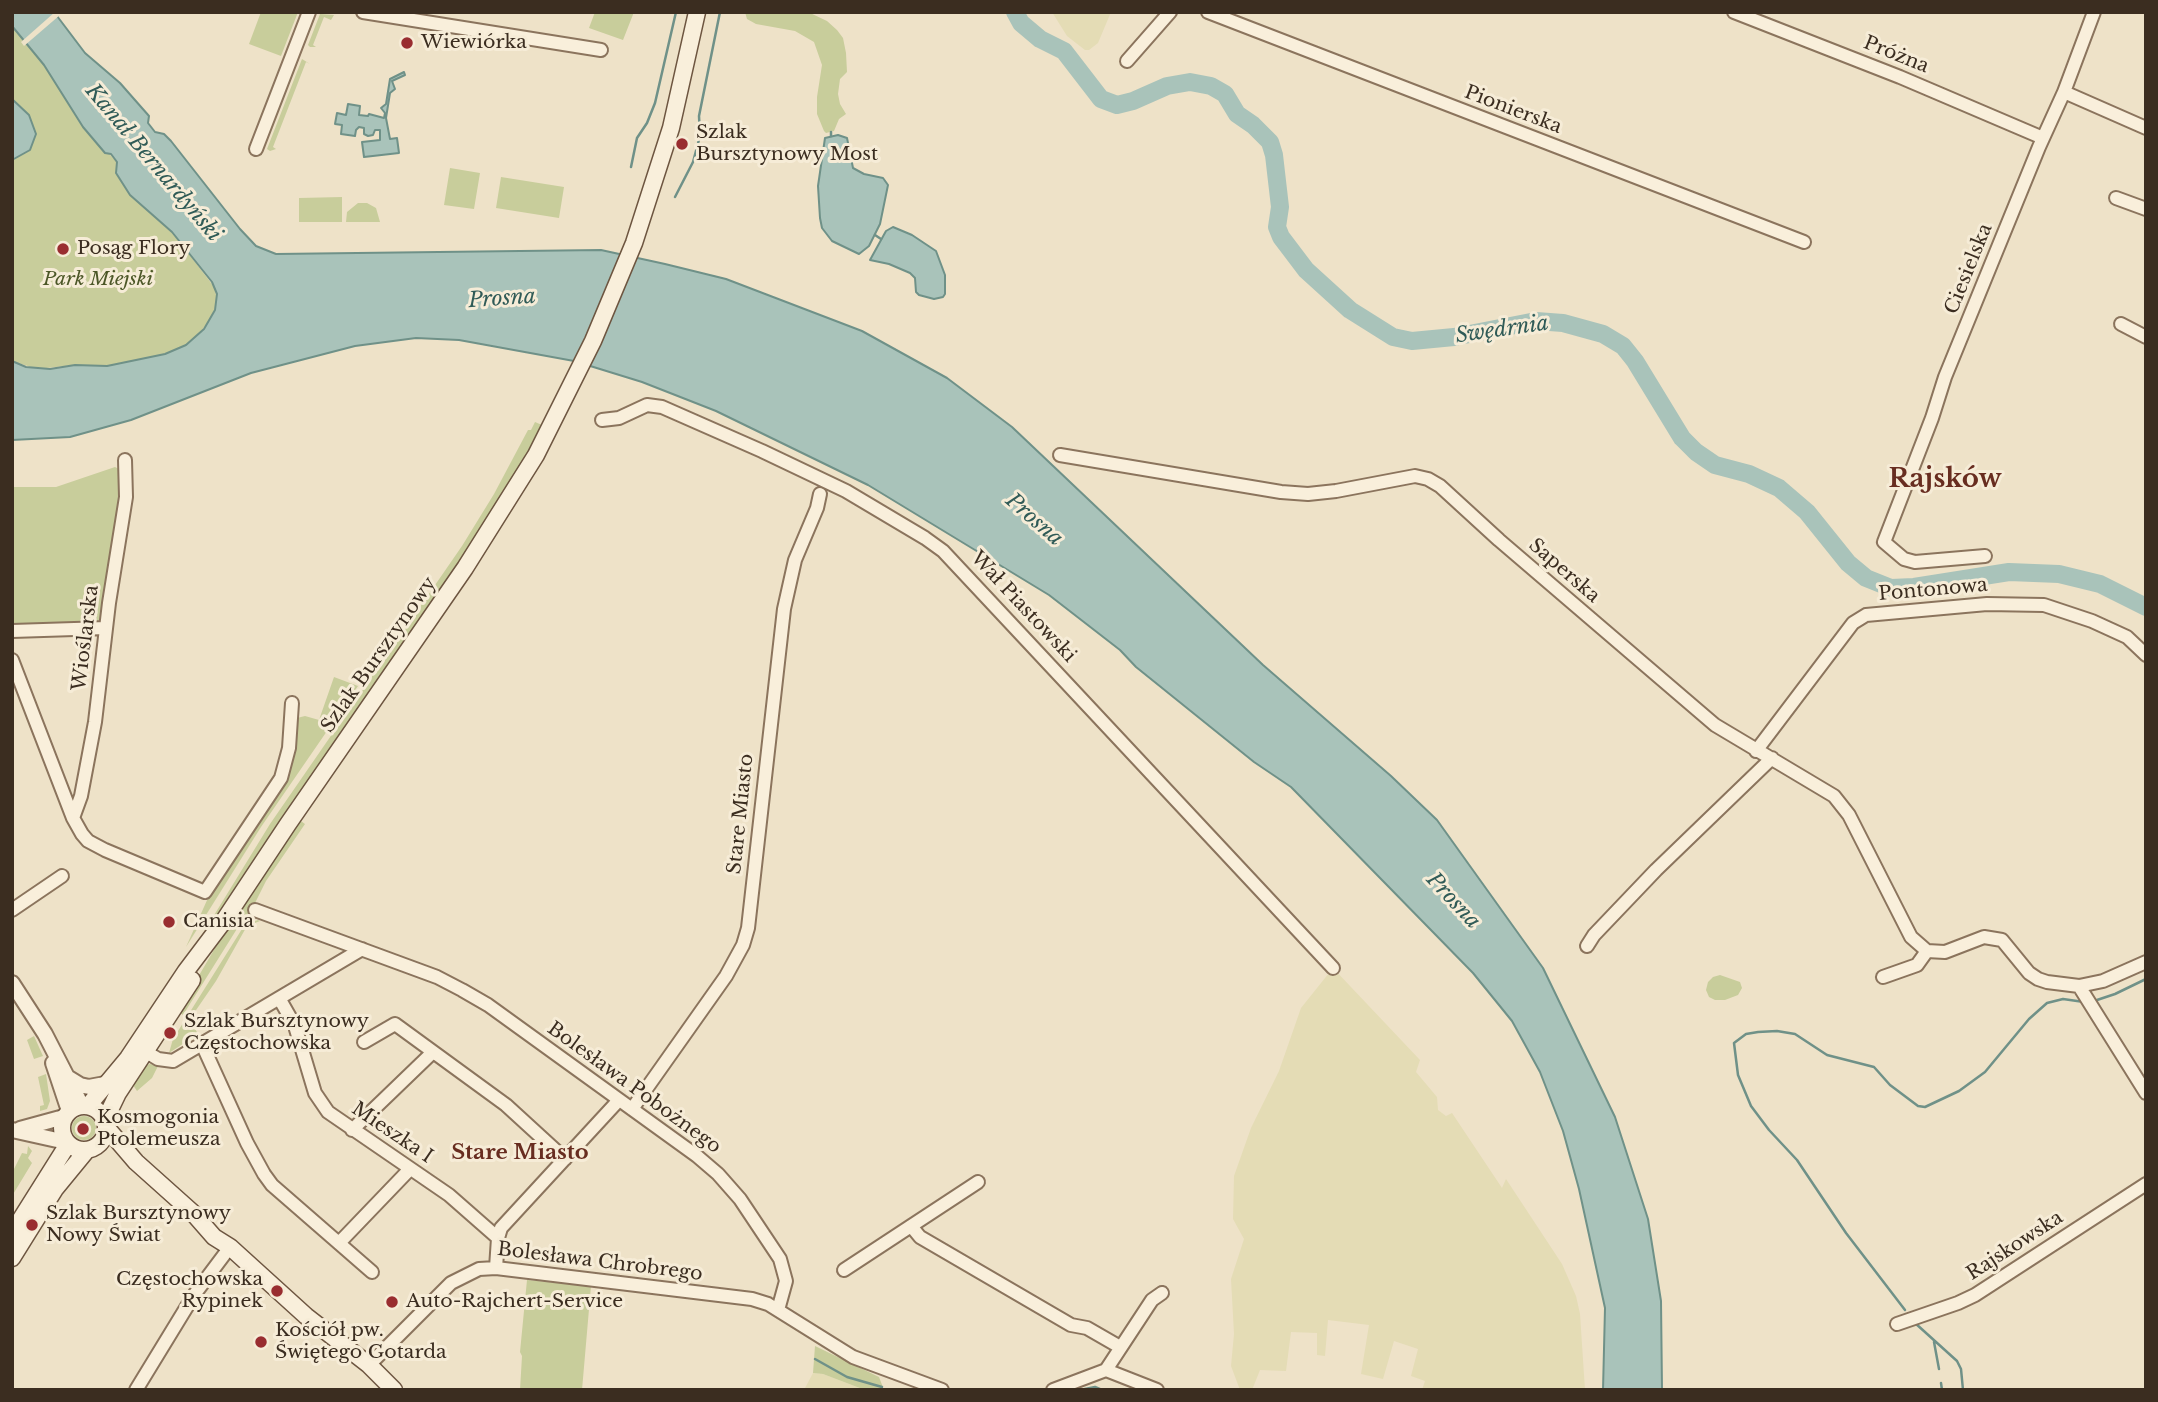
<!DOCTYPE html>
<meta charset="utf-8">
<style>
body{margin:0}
#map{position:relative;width:2158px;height:1402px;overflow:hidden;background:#eee2c8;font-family:"Libre Baskerville",serif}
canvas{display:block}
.frame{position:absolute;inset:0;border:14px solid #3b2d20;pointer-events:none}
</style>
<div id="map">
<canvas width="2158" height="1402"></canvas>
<div class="frame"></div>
</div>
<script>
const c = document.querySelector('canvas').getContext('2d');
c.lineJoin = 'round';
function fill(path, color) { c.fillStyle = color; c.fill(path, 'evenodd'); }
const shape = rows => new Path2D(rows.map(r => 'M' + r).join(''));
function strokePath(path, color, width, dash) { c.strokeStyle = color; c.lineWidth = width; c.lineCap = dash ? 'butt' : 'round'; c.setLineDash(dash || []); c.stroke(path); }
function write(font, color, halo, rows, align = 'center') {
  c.font = font + ' "Libre Baskerville",serif'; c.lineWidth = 6; c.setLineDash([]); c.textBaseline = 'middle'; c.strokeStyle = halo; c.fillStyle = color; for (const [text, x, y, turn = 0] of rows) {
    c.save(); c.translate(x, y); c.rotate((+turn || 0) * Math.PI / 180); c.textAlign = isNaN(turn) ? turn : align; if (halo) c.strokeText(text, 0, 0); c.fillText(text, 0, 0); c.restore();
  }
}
fill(shape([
 [1052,12,1111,12,1098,43,1089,50,1085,50,1067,36],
 [1333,968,1420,1060,1416,1072,1437,1097,1438,1110,1446,1116,1452,1113,1502,1188,1506,1179,1562,1264,1576,1296,1580,1314,1585,1390,1422,1390,1425,1381,1411,1376,1418,1349,1394,1341,1383,1379,1361,1374,1369,1325,1328,1320,1325,1356,1317,1355,1317,1333,1291,1332,1286,1371,1260,1370,1252,1390,1240,1390,1231,1366,1234,1334,1231,1279,1244,1239,1233,1219,1234,1176,1251,1128,1279,1071,1301,1008],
 [813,1373,823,1374,865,1390,804,1390]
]), '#e4dcb5');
fill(shape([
 [261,12,298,12,281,56,249,44],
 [595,12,634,12,623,40,589,28],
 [745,12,808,12,827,21,837,30,843,38,846,53,847,72,840,79,838,94,840,104,846,114,839,119,834,131,826,133,824,131,817,114,817,97,822,65,814,42,795,31,756,24,747,19],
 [320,14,334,15,331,20,324,17,313,45,316,47,310,47,308,45],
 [12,26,44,65,83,127,117,162,116,173,131,195,172,232,215,288,217,302,211,319,196,337,186,345,165,354,107,366,75,365,37,369,12,361],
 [302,59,310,64,306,62,273,147,276,149,270,151,267,149],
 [450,168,480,173,474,209,444,205],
 [501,177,564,187,559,218,496,208],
 [342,197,342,222,299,222,299,198],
 [358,203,367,203,376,208,380,222,346,222,347,212],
 [551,407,555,409,507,494,231,899,189,956,270,824,462,546,494,494,528,430,531,430,535,422,542,425],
 [115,467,119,469,122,477,123,490,103,617,94,624,12,627,12,487,56,487],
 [334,677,358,686,261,827,186,947,208,898,240,843,281,788,297,718,305,716,319,720],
 [298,819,305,824,266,881,247,919,240,924,183,1015,180,1013,184,1001,235,914],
 [258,920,260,921,247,926,216,981,192,1016,189,1018,198,1034,169,1053,173,1039,242,929,246,924],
 [1720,975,1740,982,1742,988,1738,995,1725,1000,1715,1000,1709,997,1706,990,1708,982,1713,977],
 [34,1036,43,1056,34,1059,27,1040],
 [150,1064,158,1066,152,1078,137,1091,131,1082,145,1065],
 [46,1074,50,1101,47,1109,40,1111,40,1106,44,1105,38,1077],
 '72 1128a12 12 0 1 1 24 0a12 12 0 1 1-24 0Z',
 [28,1146,32,1151,28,1158,32,1163,12,1196,12,1173,22,1153,27,1154],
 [527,1280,591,1286,582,1390,520,1390,522,1356,520,1352],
 [815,1346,879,1377,884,1390,865,1390,823,1374,813,1373]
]), '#c8cd9b');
const water = shape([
 [12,12,54,12,85,53,120,83,149,116,148,123,155,132,164,134,171,141,240,229,256,246,276,254,601,250,665,264,726,279,862,331,947,378,1012,427,1263,665,1391,776,1437,820,1543,968,1615,1117,1648,1219,1661,1301,1662,1390,1603,1390,1605,1308,1579,1189,1563,1131,1540,1072,1512,1021,1473,973,1291,787,1254,762,1136,667,1120,650,1049,595,868,485,716,411,642,382,574,361,459,340,416,338,355,346,251,373,131,420,70,437,12,440,12,361,26,367,50,369,75,365,107,366,165,354,186,345,204,329,215,310,217,294,212,282,172,232,130,195,116,173,117,162,111,154,105,153,83,127,44,65,12,26,12,12],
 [404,72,405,75,392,81,395,89,390,93,386,118,390,139,397,138,399,153,364,157,362,142,380,140,380,130,375,130,373,135,368,136,364,134,364,128,359,127,356,130,355,136,341,134,342,125,335,124,337,113,346,115,348,104,360,106,359,115,368,116,369,114,384,118,385,113,381,108,386,104,390,79,404,72],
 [12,99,29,115,36,134,30,150,12,160,12,99],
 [838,135,847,138,853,168,864,174,883,178,888,185,880,224,869,246,859,254,832,241,822,228,820,218,818,186,825,138,838,135],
 [893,227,912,235,936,251,945,275,945,294,943,297,934,299,919,295,916,292,915,278,910,273,889,264,870,260,886,231,893,227]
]);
fill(water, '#a9c3ba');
strokePath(water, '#6f9188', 2);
fill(shape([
 [55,12,60,15,24,46,21,42]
]), '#eee2c8');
strokePath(shape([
 [831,132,831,136],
 [631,167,637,138,647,123,655,103,676,12],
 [675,197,693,162,700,136,699,116,720,12],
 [875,235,881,239],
 [2094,1001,2115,994,2146,979],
 [1905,1310,1846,1233,1797,1160,1769,1130,1751,1106,1738,1075,1734,1043,1746,1034,1758,1032,1777,1031,1795,1034,1827,1055,1874,1067,1890,1085,1918,1106,1925,1107,1959,1091,1985,1072,2029,1019,2047,1003,2063,999,2084,1002],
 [1915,1323,1957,1361,1961,1369,1963,1390],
 [1934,1342,1939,1369],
 [815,1359,847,1377,882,1387],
 [1941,1383,1942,1390],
 [1080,1390,1095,1387,1102,1390]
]), '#6f9188', 2.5);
strokePath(shape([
 [1015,12,1021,23,1040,39,1064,51,1101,99,1117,105,1133,101,1167,86,1190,82,1211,86,1225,94,1237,114,1253,125,1270,142,1274,155,1280,207,1277,227,1281,237,1306,270,1350,310,1393,337,1412,341,1454,337,1536,321,1563,323,1603,334,1623,346,1635,361,1682,438,1696,452,1715,465,1749,474,1779,488,1807,512,1848,563,1866,578,1891,588,1914,587,2009,572,2059,574,2100,584,2146,607]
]), '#a9c3ba', 18);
const minor = shape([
 [363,12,601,50],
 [1208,12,1804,242],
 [1734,12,1900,77,2043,138],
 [1127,61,1170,12],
 [2064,92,2146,128],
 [256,149,309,12],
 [2116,198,2146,209],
 [2121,324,2146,337],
 [602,420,619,418,647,405,662,407,762,451,846,491,925,538,943,551,1333,968],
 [1060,455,1281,492,1308,494,1336,491,1415,476,1428,479,1440,486,1499,540,1715,725,1834,796,1849,815,1911,937,1927,951],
 [1985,556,1915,562,1904,559,1884,542,1932,418,1945,377,2039,147,2064,92,2094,12],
 [12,631,106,628],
 [12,660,73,818,82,834,88,841,105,850,205,892,281,778,289,748,292,703],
 [1756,751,1853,623,1866,615,1987,604,2044,605,2092,621,2127,637,2146,655],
 [73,818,81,796,95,722,109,603,126,497,125,460],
 [12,910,62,876],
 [255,910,437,977,462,990,488,1005,697,1156,718,1174,740,1199,780,1259,786,1281,778,1310],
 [1587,946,1594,935,1656,870,1772,758],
 [1883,977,1917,965,1927,951,1945,952,1984,937,2002,940,2029,973,2038,979,2047,982,2079,986,2146,1093],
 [2079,986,2103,981,2146,962],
 [279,998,295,1026,315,1093,328,1112,449,1195,498,1238],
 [364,1042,395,1024,506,1105,565,1159],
 [202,1044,247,1143,264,1174,272,1185,372,1272],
 [138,1047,158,1059,173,1061,362,949],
 [632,1109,726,976,743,945,748,928,784,609,795,560,817,508,820,494],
 [352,1130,433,1052],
 [911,1226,920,1237,1071,1325,1087,1328,1120,1347],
 [339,1243,410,1169],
 [496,1268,498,1238,501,1228,619,1100],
 [844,1270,978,1182],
 [1897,1324,1958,1303,1975,1295,2146,1184],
 [369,1365,451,1283,479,1269,496,1268,752,1299,768,1304,853,1357,942,1390],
 [1106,1370,1152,1300,1162,1293],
 [136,1390,194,1295,230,1247],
 [1053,1390,1106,1370,1157,1390]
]);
const tertiary = shape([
 [12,983,45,1034,82,1106],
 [53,1063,69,1111],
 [67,1077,80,1085,89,1087,105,1084],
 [20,1129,64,1117],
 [12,1130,66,1142]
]);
const secondary = shape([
 '62 1128a22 22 0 1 1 44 0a22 22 0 1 1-44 0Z',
 [88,1106,128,1058,186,971,223,922,288,824,465,568,536,455,593,341,634,243,671,128,697,12],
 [105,1120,118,1093,192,980],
 [106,1127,136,1162,193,1213,214,1237,230,1247,306,1316,369,1365,394,1390],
 [12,1233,68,1144],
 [12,1258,55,1189,87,1150]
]);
strokePath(minor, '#8b745d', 16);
strokePath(tertiary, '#8b745d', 18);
strokePath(secondary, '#6d5540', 19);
strokePath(minor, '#f9efdb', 12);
strokePath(tertiary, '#f9efdb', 14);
strokePath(secondary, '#f9efdb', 16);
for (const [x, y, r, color] of [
 [407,43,7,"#992d30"],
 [682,144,7,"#992d30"],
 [63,249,7,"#992d30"],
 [169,922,7,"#992d30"],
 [170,1033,7,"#992d30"],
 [83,1129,7,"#992d30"],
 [32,1225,7,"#992d30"],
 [277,1291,7,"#992d30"],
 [392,1302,7,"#992d30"],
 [261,1342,7,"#992d30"]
]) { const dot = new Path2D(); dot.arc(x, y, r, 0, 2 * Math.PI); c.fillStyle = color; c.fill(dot); strokePath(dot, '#f6ecd7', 2.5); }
write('19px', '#3b2d20', '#f6ecd7', [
 ["Wiewiórka",421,43],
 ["Szlak",696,133],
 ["Bursztynowy Most",696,155],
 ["Posąg Flory",77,249],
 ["Canisia",183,922],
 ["Szlak Bursztynowy",184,1022],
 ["Częstochowska",184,1044],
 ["Kosmogonia",97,1118],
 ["Ptolemeusza",97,1140],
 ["Szlak Bursztynowy",46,1214],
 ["Nowy Świat",46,1236],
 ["Częstochowska",263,1280,"right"],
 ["Rypinek",263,1302,"right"],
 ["Auto-Rajchert-Service",406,1302],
 ["Kościół pw.",275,1331],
 ["Świętego Gotarda",275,1353]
], 'left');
write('19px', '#3b2d20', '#f6ecd7', [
 ["Próżna",1896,55,22],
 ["Pionierska",1513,110,21],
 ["Ciesielska",1969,269,-68],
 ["Saperska",1564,571,41],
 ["Pontonowa",1933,590,-5],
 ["Wał Piastowski",1023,607,47],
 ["Wioślarska",86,638,-83],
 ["Szlak Bursztynowy",379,655,-55],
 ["Stare Miasto",741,814,-84],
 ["Bolesława Pobożnego",634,1088,36],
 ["Mieszka I",392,1133,34],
 ["Rajskowska",2015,1246,-33],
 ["Bolesława Chrobrego",600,1262,7]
]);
write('italic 19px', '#4c5727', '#f6ecd7', [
 ["Park Miejski",98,280]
]);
write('italic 21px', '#305b57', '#f6ecd7', [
 ["Kanał Bernardyński",153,163,50],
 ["Prosna",502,299,-4],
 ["Swędrnia",1502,330,-8],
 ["Prosna",1034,520,41],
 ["Prosna",1453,901,47]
]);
write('bold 21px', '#682d20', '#f6ecd7', [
 ["Stare Miasto",520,1153]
]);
write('bold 26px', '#682d20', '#f6ecd7', [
 ["Rajsków",1945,480]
]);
</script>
